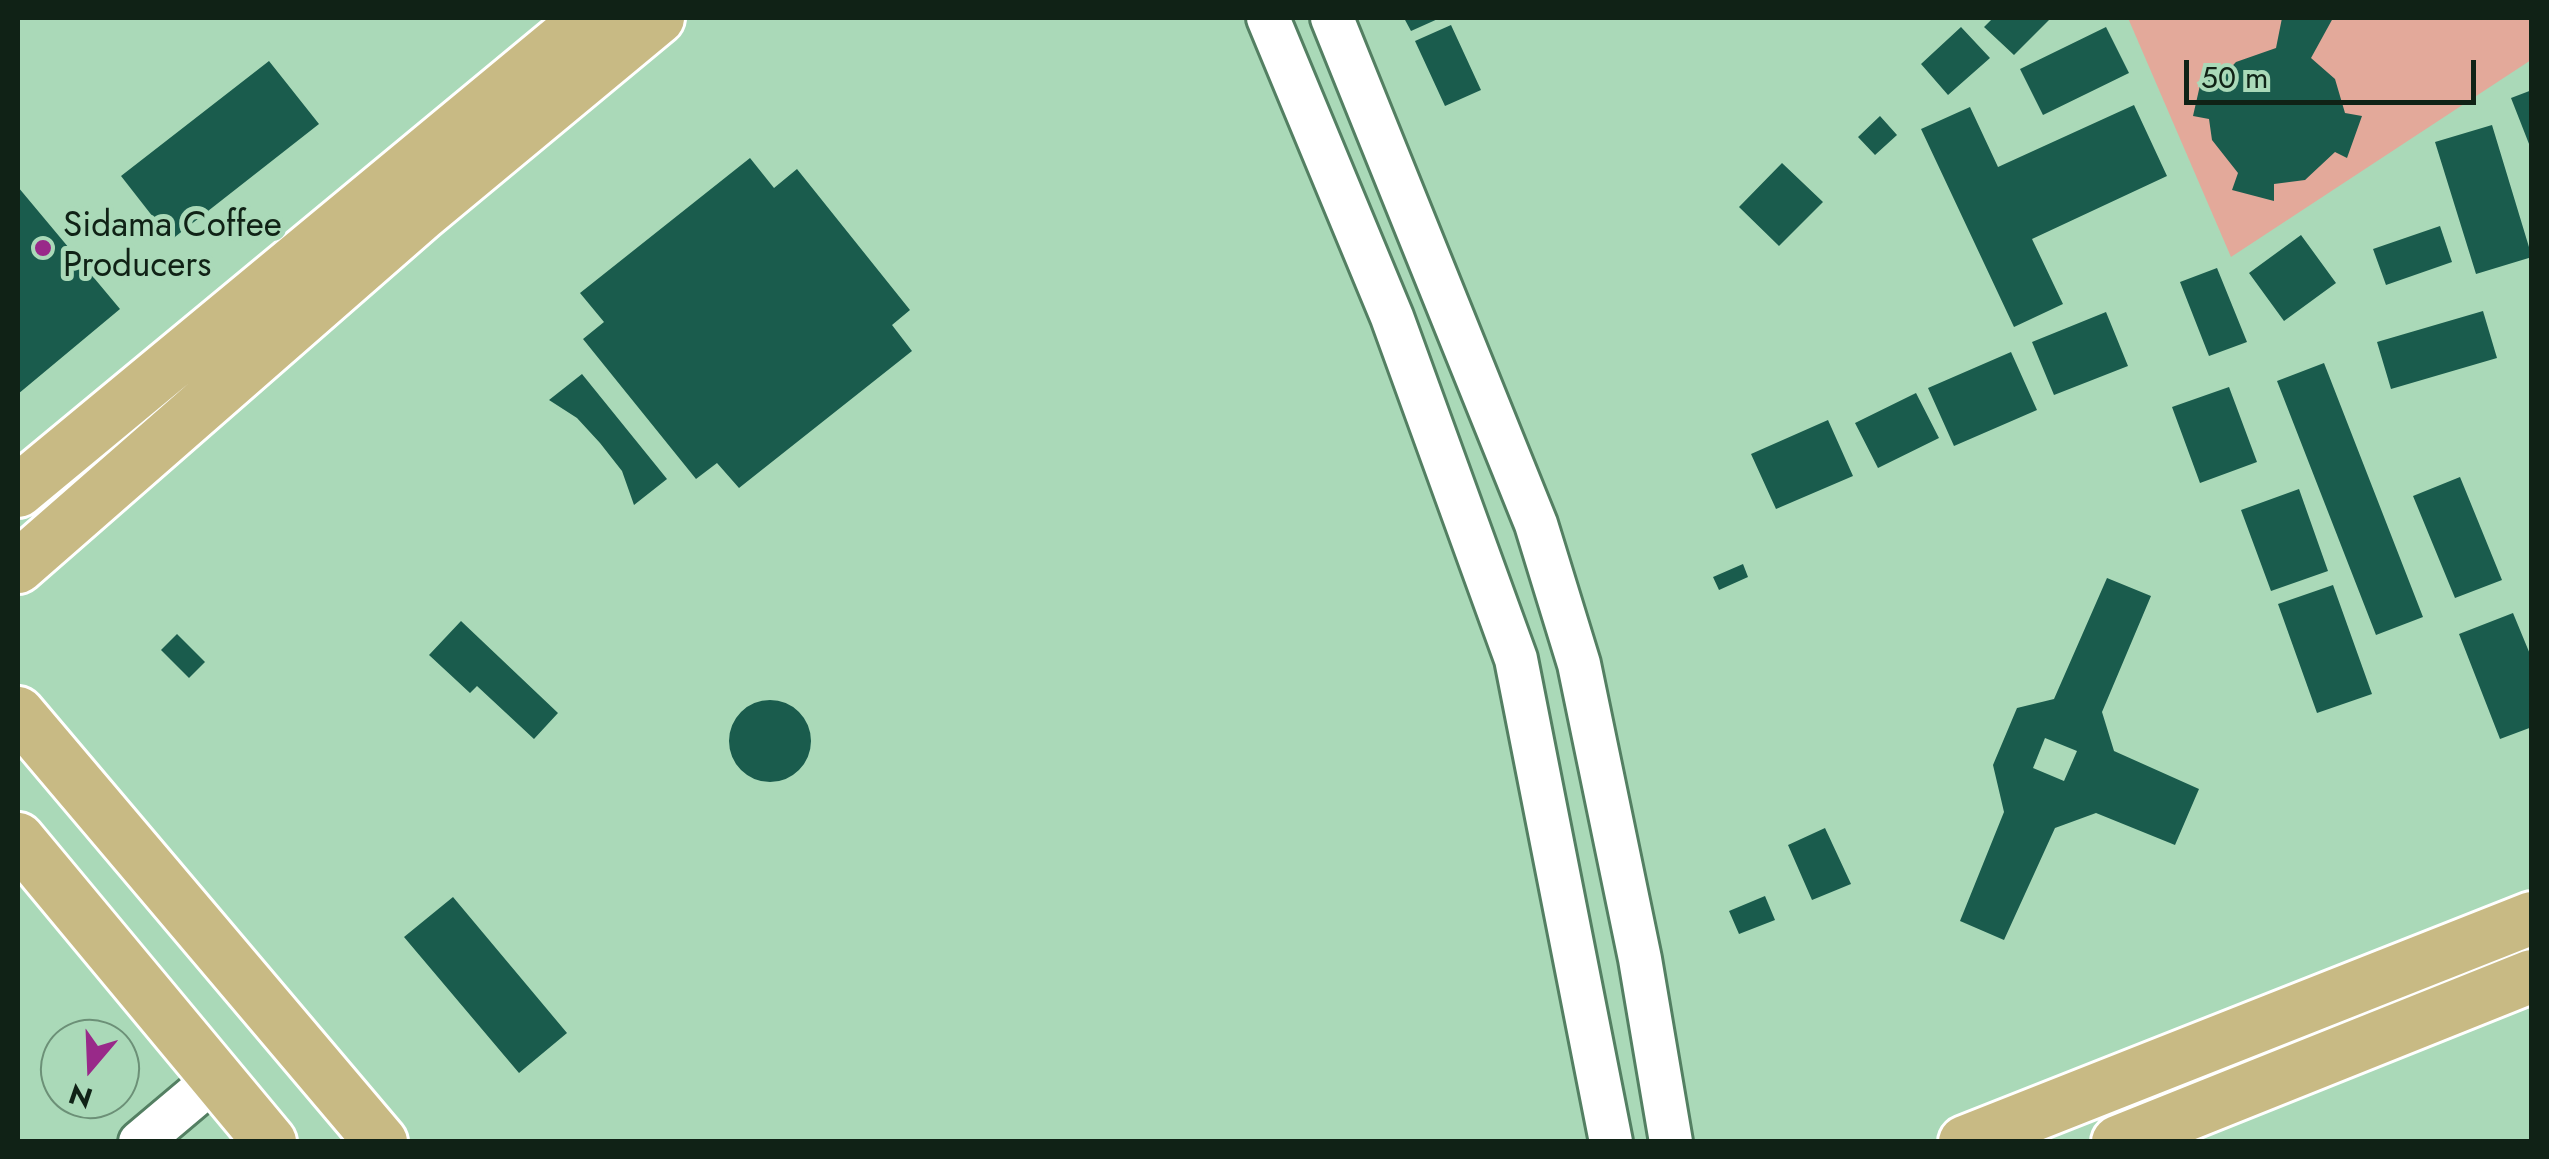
<!DOCTYPE html>
<style>
body{margin:0}
#map{position:relative;width:2549px;height:1159px;overflow:hidden;background:#aad9b8;font-family:Jost,sans-serif}
canvas{display:block}
.frame{position:absolute;inset:0;border:20px solid #102216;pointer-events:none}
.north{position:absolute;left:40px;top:1019px;width:100px;height:100px;box-sizing:border-box;background:#aad9b8;border:2px solid #6c9077;border-radius:50%;rotate:199deg;font-size:28px;font-weight:700;line-height:40px;text-align:center;color:#102216}
.north::after{content:'';display:block;margin:auto;width:35px;height:45px;background:#992989;clip-path:polygon(50% 0,100% 100%,50% 72%,0 100%)}
.scale{position:absolute;left:2184px;top:60px;width:292px;height:45px;box-sizing:border-box;border:5px solid #102216;border-top:0;padding-left:12px;font-size:30px;line-height:35px;white-space:nowrap;color:#102216;-webkit-text-stroke:8px #aad9b8;paint-order:stroke}
</style>
<div id="map">
<canvas width="2549" height="1159"></canvas>
<div class="frame"></div>
<div class="north">N</div>
<div class="scale">50 m</div>
</div>
<script>
const c = document.querySelector('canvas').getContext('2d');
c.lineJoin = 'round';
function fill(path, color) { c.fillStyle = color; c.fill(path, 'evenodd'); }
const shape = rows => new Path2D(rows.map(r => 'M' + r).join(''));
function strokePath(path, color, width, dash) { c.strokeStyle = color; c.lineWidth = width; c.lineCap = dash ? 'butt' : 'round'; c.setLineDash(dash || []); c.stroke(path); }
function write(font, color, halo, rows, align = 'center') {
  c.font = font + ' Jost,sans-serif'; c.lineWidth = 10; c.setLineDash([]); c.textBaseline = 'middle'; c.strokeStyle = halo; c.fillStyle = color; for (const [text, x, y, turn = 0] of rows) {
    c.save(); c.translate(x, y); c.rotate((+turn || 0) * Math.PI / 180); c.textAlign = isNaN(turn) ? turn : align; if (halo) c.strokeText(text, 0, 0); c.fillText(text, 0, 0); c.restore();
  }
}
fill(shape([
 [2128,18,2531,18,2531,60,2231,257]
]), '#e3a99a');
fill(shape([
 [1404,18,1440,18,1411,31],
 [1993,18,2051,18,2014,55,1984,27],
 [2282,18,2333,18,2311,58,2335,79,2345,113,2362,116,2347,158,2335,152,2305,180,2274,184,2274,201,2232,190,2238,173,2212,140,2209,119,2193,116,2203,72,2221,78,2236,62,2276,48],
 [1451,25,1481,90,1445,106,1415,41],
 [1961,27,1990,58,1948,95,1921,64],
 [2106,27,2129,73,2043,115,2020,69],
 [269,61,319,124,171,240,121,176],
 [2532,90,2532,149,2531,149,2511,98],
 [2134,105,2167,176,2032,239,2063,304,2014,327,1921,129,1970,107,1998,167],
 [1880,116,1897,135,1875,155,1858,137],
 [2492,125,2532,257,2476,274,2435,142],
 [750,158,774,188,797,169,910,310,892,325,912,351,739,488,717,463,696,479,583,339,604,322,580,293],
 [1782,163,1823,202,1779,246,1739,207],
 [18,187,120,309,18,394],
 [2440,226,2452,262,2386,285,2373,249],
 [2301,235,2336,283,2284,321,2249,273],
 [2217,268,2247,342,2209,356,2180,282],
 [2483,311,2497,358,2391,389,2377,342],
 [2106,312,2128,366,2054,395,2032,342],
 [2011,352,2037,410,1954,446,1928,388],
 [2324,363,2423,617,2376,635,2277,381],
 [582,374,667,479,634,505,622,471,600,443,577,418,549,400],
 [2229,387,2257,462,2200,483,2172,407],
 [1916,393,1939,438,1878,468,1855,423],
 [1828,420,1853,476,1776,509,1751,454],
 [2460,477,2502,580,2455,598,2413,496],
 [2299,489,2328,571,2271,591,2241,510],
 [1743,564,1748,577,1719,590,1713,577],
 [2107,578,2151,596,2102,712,2114,751,2199,789,2175,845,2096,813,2055,828,2004,940,1960,921,2004,812,1993,765,2017,708,2054,699],
 [2045,738,2077,751,2064,781,2033,768],
 [2333,585,2372,694,2317,713,2278,604],
 [2513,613,2532,659,2532,727,2500,739,2459,634],
 [461,621,558,713,534,739,477,686,470,693,429,655],
 [177,634,205,662,189,678,161,650],
 '729 741a41 41 0 1 1 82 0a41 41 0 1 1-82 0Z',
 [1825,828,1851,884,1812,900,1788,845],
 [1765,896,1775,920,1739,934,1729,911],
 [453,897,567,1033,519,1073,404,937]
]), '#1a5c4d');
const minor = shape([
 [1268,18,1392,317,1516,659,1611,1142],
 [1332,18,1536,524,1579,664,1640,959,1671,1142],
 [140,1142,216,1078]
]);
const major = shape([
 [18,491,589,18],
 [18,567,423,213,658,18],
 [18,713,381,1142],
 [18,839,270,1142],
 [1965,1142,2532,918],
 [2118,1142,2532,976]
]);
strokePath(minor, '#537f62', 48);
strokePath(major, '#fff', 58);
strokePath(minor, '#fff', 42);
strokePath(major, '#c8ba84', 52);
for (const [x, y, r, color] of [
 [43,248,10,"#992989"]
]) { const dot = new Path2D(); dot.arc(x, y, r, 0, 2 * Math.PI); c.fillStyle = color; c.fill(dot); strokePath(dot, '#aad9b8', 4); }
write('35px', '#102216', '#aad9b8', [
 ["Sidama Coffee",63,228],
 ["Producers",63,268]
], 'left');
</script>
